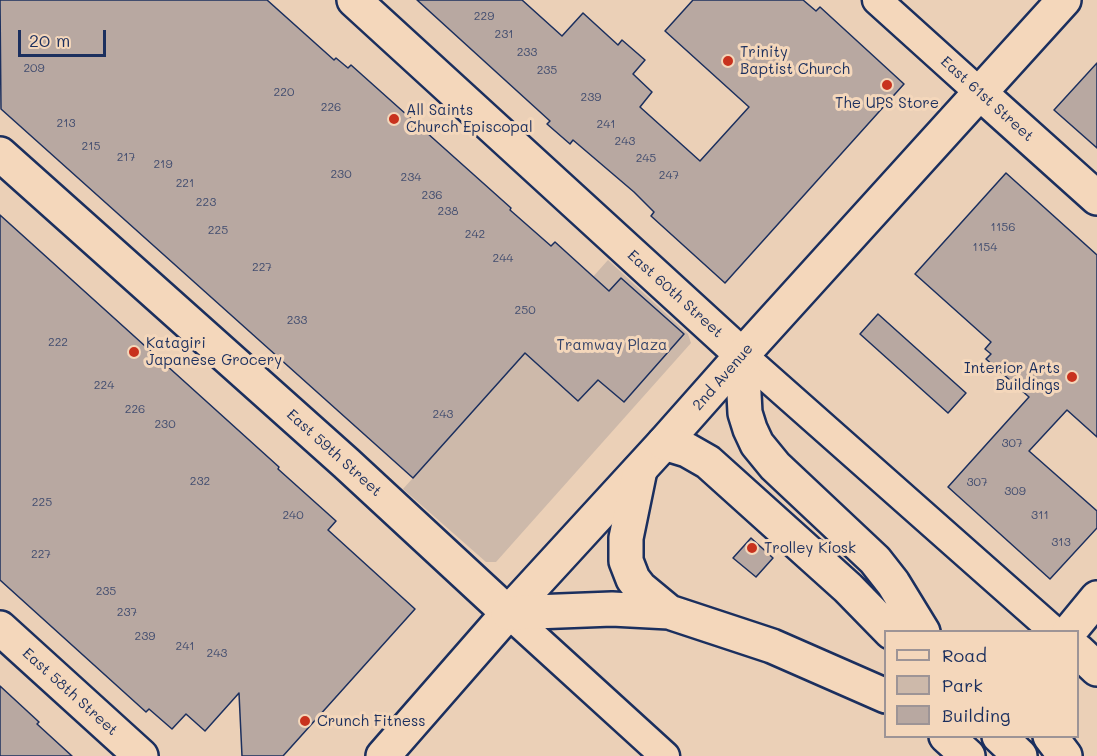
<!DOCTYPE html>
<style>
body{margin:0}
#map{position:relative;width:1097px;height:756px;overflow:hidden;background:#ebd0b7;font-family:Mali,sans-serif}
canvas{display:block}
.legend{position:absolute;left:884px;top:630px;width:195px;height:108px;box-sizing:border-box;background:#f4d7bb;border:2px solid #9d9496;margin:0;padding:8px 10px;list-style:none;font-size:18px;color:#1b2f5e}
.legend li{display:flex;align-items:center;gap:12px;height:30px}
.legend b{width:30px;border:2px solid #9d9496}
.scale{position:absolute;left:18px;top:30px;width:88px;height:27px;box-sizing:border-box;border:3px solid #1b2f5e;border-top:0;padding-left:8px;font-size:18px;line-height:21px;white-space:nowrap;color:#1b2f5e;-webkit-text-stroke:4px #f4d7bb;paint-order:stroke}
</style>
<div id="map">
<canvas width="1097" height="756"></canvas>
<ul class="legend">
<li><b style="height:8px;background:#f4d7bb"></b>Road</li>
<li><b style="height:16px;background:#cdb9aa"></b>Park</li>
<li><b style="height:16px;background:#b8a8a1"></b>Building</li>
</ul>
<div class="scale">20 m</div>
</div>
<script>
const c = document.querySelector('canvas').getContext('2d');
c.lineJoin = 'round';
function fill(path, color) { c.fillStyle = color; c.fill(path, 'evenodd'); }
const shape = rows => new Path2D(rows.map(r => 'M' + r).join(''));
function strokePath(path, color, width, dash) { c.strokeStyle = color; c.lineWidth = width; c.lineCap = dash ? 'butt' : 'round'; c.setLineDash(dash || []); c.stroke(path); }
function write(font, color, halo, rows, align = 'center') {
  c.font = font + ' Mali,sans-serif'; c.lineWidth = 6; c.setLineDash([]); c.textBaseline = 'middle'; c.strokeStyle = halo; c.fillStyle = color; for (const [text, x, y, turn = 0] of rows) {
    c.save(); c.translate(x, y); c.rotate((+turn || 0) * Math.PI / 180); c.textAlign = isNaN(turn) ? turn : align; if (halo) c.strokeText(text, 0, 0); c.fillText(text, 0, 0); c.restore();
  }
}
fill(shape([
 [608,260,688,334,691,343,496,562,486,562,403,489]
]), '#cdb9aa');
const building = shape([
 [0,0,267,0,334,60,336,58,348,68,351,65,511,208,510,210,551,246,555,242,609,291,621,278,684,334,624,402,598,380,578,401,525,353,413,478,1,109,0,0],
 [417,0,522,0,562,36,583,13,618,45,622,40,645,60,633,74,652,92,640,107,700,161,749,107,665,31,693,0,803,0,816,11,820,7,904,84,725,283,651,216,654,212,634,192,573,140,570,144,547,124,550,121,417,0],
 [1097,63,1097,148,1054,110,1097,63],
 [1006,173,1097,255,1097,437,1067,410,1029,451,1097,511,1097,528,1050,579,948,487,1029,397,986,359,991,354,985,349,991,342,915,274,1006,173],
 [0,215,279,467,278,469,336,521,328,530,415,609,283,756,242,756,239,693,205,731,186,714,172,729,149,709,146,712,0,580,0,215],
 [878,314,966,393,948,413,860,334,878,314],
 [751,538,773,558,756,577,733,558,751,538],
 [0,686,39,722,37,724,72,756,0,756,0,686]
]);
fill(building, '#b8a8a1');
strokePath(building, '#1b2f5e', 1.5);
const street = shape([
 [877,0,980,93],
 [742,355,1055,632],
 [508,613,665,756]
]);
const secondary = shape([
 [354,0,742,355],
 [980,93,1097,198],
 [0,154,346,463,508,613],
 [0,628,141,756],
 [1069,632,1097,598],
 [1078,651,1097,669]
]);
const primary = shape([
 [383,756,508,613,664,443,742,355,1064,0]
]);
const highway = shape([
 [742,355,745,413,750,429,757,444,775,466,875,560,893,583,923,632],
 [664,443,687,450,708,462,848,588,891,632],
 [640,470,626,538,626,561,633,579,640,588,669,612],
 [508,613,612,609,669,612,772,646,886,696],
 [946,736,968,756],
 [999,736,1020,756],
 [1050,736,1065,756]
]);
strokePath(street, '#1b2f5e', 33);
strokePath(secondary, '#1b2f5e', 38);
strokePath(primary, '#1b2f5e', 38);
strokePath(highway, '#1b2f5e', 38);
strokePath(street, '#f4d7bb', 28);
strokePath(secondary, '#f4d7bb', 33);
strokePath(primary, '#f4d7bb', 33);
strokePath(highway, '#f4d7bb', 33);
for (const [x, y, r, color] of [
 [728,61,6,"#c8321e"],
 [887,85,6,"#c8321e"],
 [394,119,6,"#c8321e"],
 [134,352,6,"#c8321e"],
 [1072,377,6,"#c8321e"],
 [752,548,6,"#c8321e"],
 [305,721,6,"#c8321e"]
]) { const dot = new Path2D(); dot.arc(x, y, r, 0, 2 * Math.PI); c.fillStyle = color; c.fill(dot); strokePath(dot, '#f4d7bb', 2); }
write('12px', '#424d6f', null, [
 ["229",484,16],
 ["231",504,34],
 ["233",527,52],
 ["209",34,68],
 ["235",547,70],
 ["220",284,92],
 ["239",591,97],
 ["226",331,107],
 ["213",66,123],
 ["241",606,124],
 ["243",625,141],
 ["215",91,146],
 ["217",126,157],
 ["245",646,158],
 ["219",163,164],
 ["230",341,174],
 ["247",669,175],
 ["234",411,177],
 ["221",185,183],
 ["236",432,195],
 ["223",206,202],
 ["238",448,211],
 ["1156",1003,227],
 ["225",218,230],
 ["242",475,234],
 ["1154",985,247],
 ["244",503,258],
 ["227",262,267],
 ["250",525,310],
 ["233",297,320],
 ["222",58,342],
 ["224",104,385],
 ["226",135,409],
 ["243",443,414],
 ["230",165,424],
 ["307",1012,443],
 ["232",200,481],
 ["307",977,482],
 ["309",1015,491],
 ["225",42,502],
 ["240",293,515],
 ["311",1040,515],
 ["313",1061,542],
 ["227",41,554],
 ["235",106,591],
 ["237",127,612],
 ["239",145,636],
 ["241",185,646],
 ["243",217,653]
]);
write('15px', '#1b2f5e', '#f4d7bb', [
 ["Trinity",740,52],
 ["Baptist Church",740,69],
 ["The UPS Store",887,103,"center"],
 ["All Saints",406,110],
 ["Church Episcopal",406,127],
 ["Katagiri",146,343],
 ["Japanese Grocery",146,360],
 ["Interior Arts",1060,368,"right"],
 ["Buildings",1060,385,"right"],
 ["Trolley Kiosk",764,548],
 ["Crunch Fitness",317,721]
], 'left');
write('15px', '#1b2f5e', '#f4d7bb', [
 ["East 61st Street",987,99,42],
 ["East 60th Street",675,294,42],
 ["2nd Avenue",723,377,-49],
 ["East 59th Street",334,453,42],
 ["East 58th Street",70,692,42]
]);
write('15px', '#364469', '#f4d7bb', [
 ["Tramway Plaza",612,345]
]);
</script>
